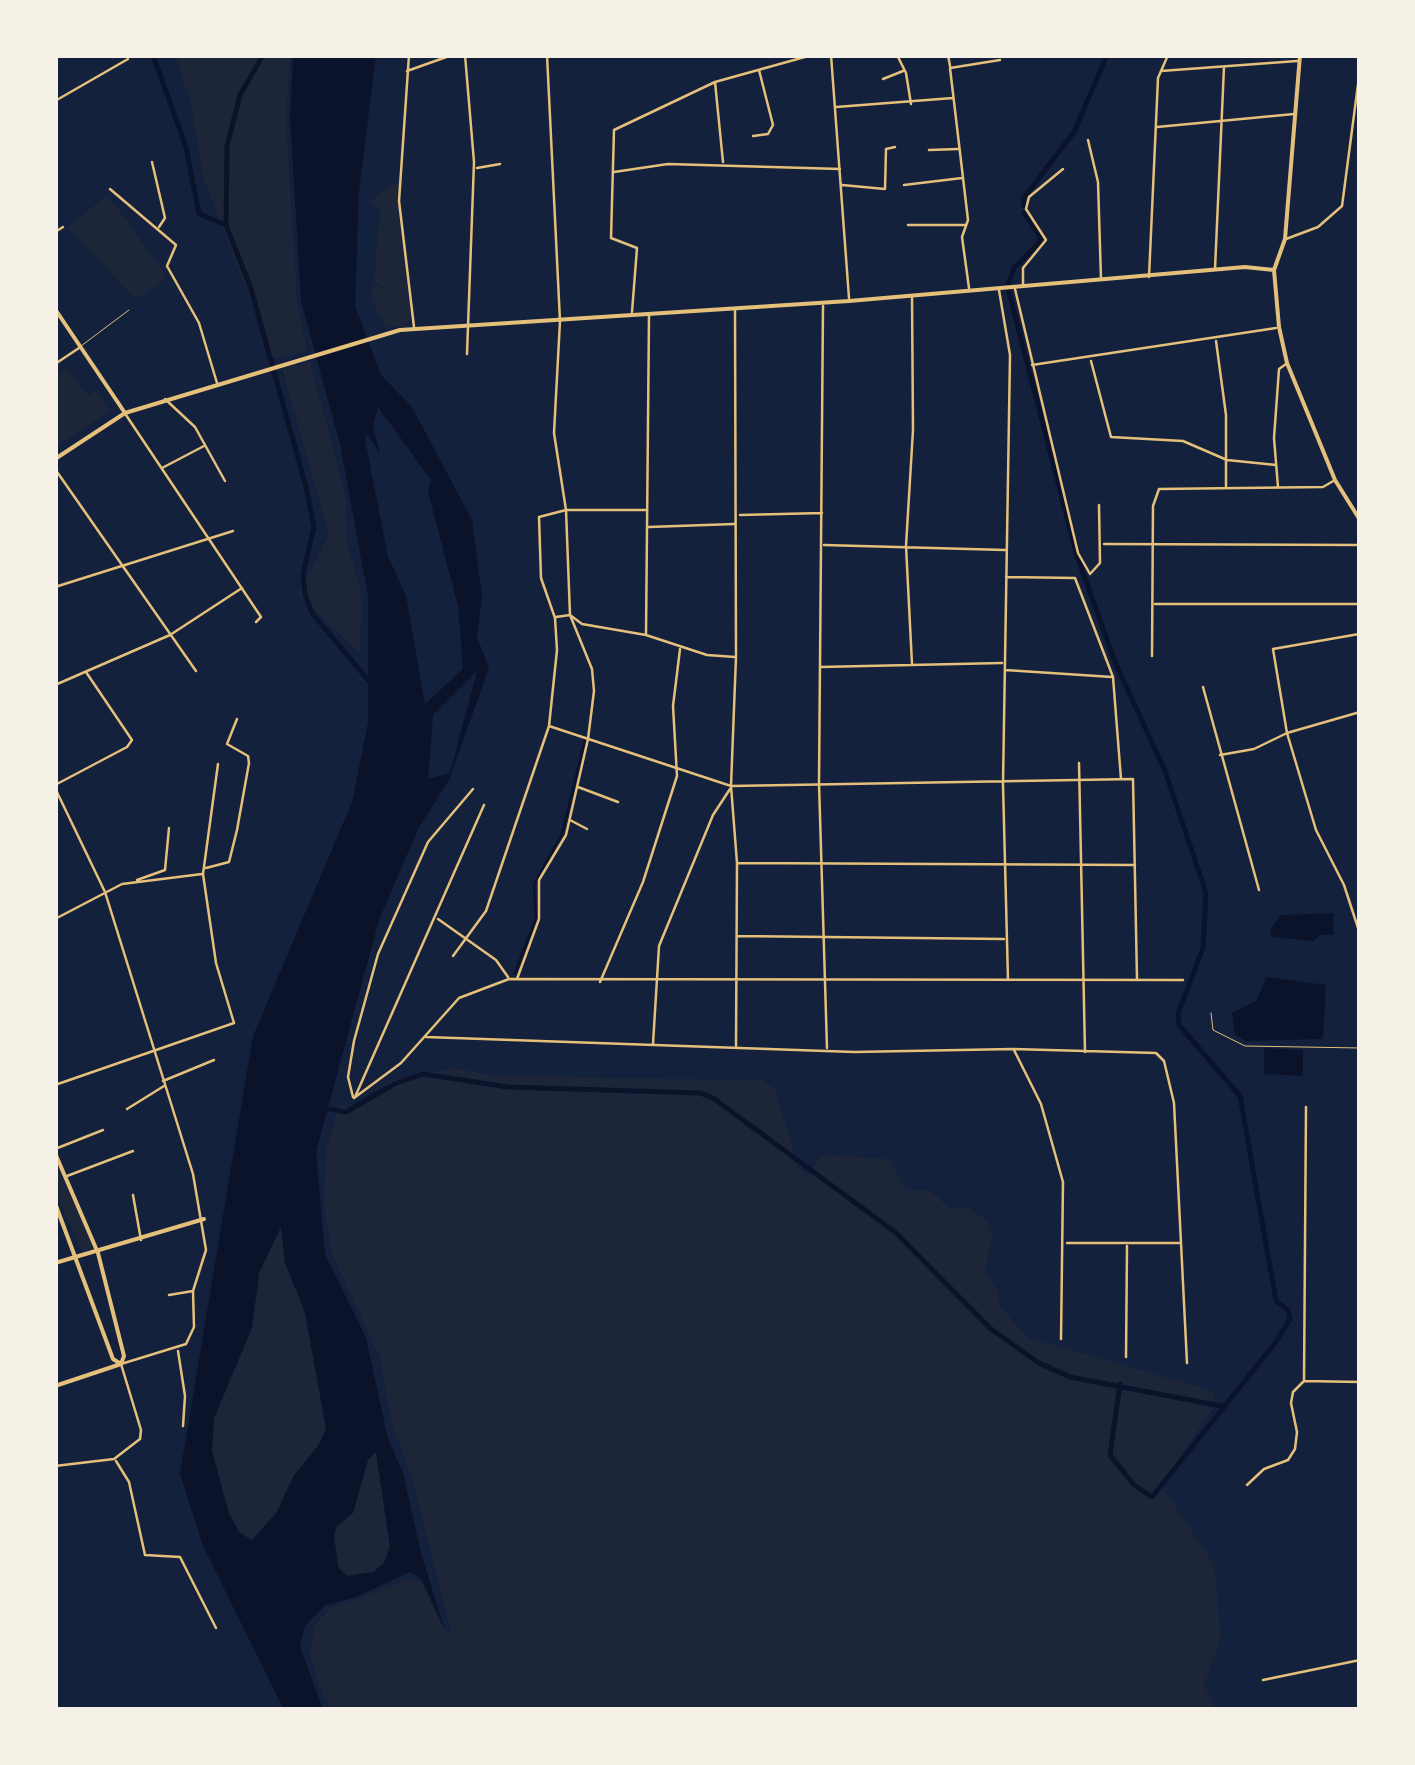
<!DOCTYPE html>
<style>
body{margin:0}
#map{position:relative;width:1415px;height:1765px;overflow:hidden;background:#14213d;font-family:Manrope,sans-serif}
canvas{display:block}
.frame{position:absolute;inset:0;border:58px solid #f6f1e7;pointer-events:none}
</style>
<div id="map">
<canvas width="1415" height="1765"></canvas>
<div class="frame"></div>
</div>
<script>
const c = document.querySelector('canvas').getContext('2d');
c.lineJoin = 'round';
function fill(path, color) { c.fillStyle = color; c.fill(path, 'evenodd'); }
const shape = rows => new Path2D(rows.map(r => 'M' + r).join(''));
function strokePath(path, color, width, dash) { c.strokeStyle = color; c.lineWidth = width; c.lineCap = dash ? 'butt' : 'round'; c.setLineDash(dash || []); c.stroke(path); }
fill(shape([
 [175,55,290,55,286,118,297,302,307,351,273,359,204,179,190,101],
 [393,183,399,184,397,200,411,316,405,326,386,327,371,298,372,284,393,292,374,282,380,209,368,203],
 [108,195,165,274,162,282,136,299,67,227],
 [310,362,346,498,347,542,362,596,360,654,298,594,329,535,282,368],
 [67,368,88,396,96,391,110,411,55,447,55,376],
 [453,1068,496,1076,761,1080,775,1089,799,1168,807,1176,822,1155,890,1159,905,1189,931,1191,950,1209,969,1208,986,1220,992,1235,985,1272,998,1291,999,1306,1029,1338,1207,1389,1214,1395,1216,1404,1164,1480,1163,1488,1214,1565,1221,1638,1204,1685,1216,1710,331,1710,319,1685,310,1650,315,1625,329,1609,406,1580,421,1581,447,1633,452,1634,412,1479,391,1420,380,1357,331,1252,324,1204,326,1150,339,1105,350,1107,365,1101,391,1080],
 [55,1159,94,1248,82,1252,55,1192],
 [281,1224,285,1263,305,1312,326,1429,318,1446,294,1475,277,1512,252,1540,240,1533,229,1514,212,1451,214,1418,252,1328,259,1273],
 [376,1452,390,1547,384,1563,373,1572,347,1576,338,1567,334,1536,337,1526,353,1513,368,1460]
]), '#1d2539');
fill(shape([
 [293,55,376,55,359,192,355,306,381,375,412,407,472,520,482,596,477,637,489,668,449,780,419,827,379,920,316,1152,325,1254,366,1338,388,1439,403,1473,421,1553,445,1631,421,1579,410,1572,356,1597,326,1605,305,1626,300,1646,323,1710,284,1710,203,1546,180,1474,253,1036,352,802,368,723,368,596,340,444,301,301,290,118],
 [378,407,431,480,428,492,458,606,463,669,425,704,406,596,388,556,365,440,367,434,380,453,373,426],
 [477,671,450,773,428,779,433,715],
 [281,1227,285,1263,305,1312,326,1429,318,1446,294,1475,277,1512,252,1540,240,1533,229,1514,212,1451,214,1418,252,1328,259,1273],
 [376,1452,390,1547,384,1563,373,1572,347,1576,338,1567,334,1536,337,1526,353,1513,368,1460],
 [1334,913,1333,935,1320,935,1314,941,1271,937,1270,930,1281,915],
 [1267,977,1326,985,1323,1039,1245,1041,1235,1034,1232,1013,1256,1001],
 [1264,1048,1303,1050,1303,1076,1264,1074]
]), '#0b132b');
strokePath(shape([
 [515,973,536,918,534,884,562,834,585,740]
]), '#0b132b', 2.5);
strokePath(shape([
 [153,55,186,147,199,214,226,225,227,146,240,95,263,55],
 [1024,206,1023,199,1074,132,1107,55],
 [226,225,251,289,306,487,314,527,303,575,305,594,312,613,368,680],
 [1008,284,1014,268,1039,243,1040,236,1024,213],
 [1009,292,1076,553,1115,662,1165,771,1206,893,1203,948,1178,1014,1179,1025,1240,1096,1276,1301,1288,1310,1290,1319,1275,1343,1152,1497,1134,1485,1110,1455,1120,1384],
 [330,1109,346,1112,394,1084,423,1074,508,1087,700,1093,713,1098,895,1232,991,1329,1039,1363,1070,1377,1221,1406]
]), '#0b132b', 5);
strokePath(shape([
 [81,346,129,310],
 [1211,1013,1213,1030,1245,1046,1360,1048]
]), '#e5c07b', 1);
strokePath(shape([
 [409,55,399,201,414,327],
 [465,55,474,162,467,354],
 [831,55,849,298],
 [897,55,906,73,911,104],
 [948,55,950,66],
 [407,71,452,55],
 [1161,71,1297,61],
 [883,79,903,71],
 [715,82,723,162],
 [55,101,128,59],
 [836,107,953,98],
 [1157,127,1294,114],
 [753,136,768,134,773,125,759,70],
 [1088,140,1098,182,1101,279],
 [929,150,958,149],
 [152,162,165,218,159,227],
 [477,168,500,164],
 [614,172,668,164,840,169],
 [842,185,885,189,886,149,895,147],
 [904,185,962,178],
 [110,189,176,245,167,266,199,323,217,383],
 [908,225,965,225],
 [55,232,63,227],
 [1286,239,1318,227,1342,206,1359,77],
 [1215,269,1224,67],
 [1149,277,1158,78,1168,55],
 [1023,285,1023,268,1046,240,1026,209,1029,197,1063,169],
 [969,288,962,237,968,220,950,68,1000,60],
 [1015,289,1078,553,1090,574,1100,563,1099,505],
 [999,290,1010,355,1003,784,1008,980],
 [823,306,819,783,827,1048],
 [735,309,736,657,731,786,737,863,736,1046],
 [632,312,637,248,611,238,614,130,715,82,812,55],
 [1216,341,1226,415,1226,486],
 [1091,361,1111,437,1183,441,1227,460,1276,465],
 [55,364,79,348],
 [1032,365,1276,328],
 [165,399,195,427,225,481],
 [126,415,261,617,256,622],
 [162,468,204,446],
 [55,469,196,671],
 [1278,487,1274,438,1279,369,1286,364],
 [740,515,822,513],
 [649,527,734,524],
 [1104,544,1360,545],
 [824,545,1005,550],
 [1006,577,1075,578,1113,677,1121,779],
 [55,587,233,531],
 [1155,604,1360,604],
 [556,617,570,615,582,624,646,635,707,655,735,657],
 [646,635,649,315],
 [1152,656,1153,506,1159,489,1323,487,1335,480],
 [912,664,906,546,913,430,912,296],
 [820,667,1002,663],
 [1005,670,1112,677],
 [1360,676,1359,634,1273,649,1287,733,1316,830,1344,885,1360,934],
 [55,685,170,635,242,588],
 [1203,687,1259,890],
 [549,726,731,786,1133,779,1137,979],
 [1220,755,1254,749,1287,733,1360,712],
 [1079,763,1085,1052],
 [55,785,127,747,132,740,86,672],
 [578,787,618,802],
 [55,788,105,892,193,1174,206,1250,193,1291,194,1327,186,1344,121,1364,141,1430,140,1439,114,1459,55,1466],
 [570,820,587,829],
 [738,863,1135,865],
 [206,868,229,862,237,830,249,763,248,756,227,744,237,719],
 [137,880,165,870,169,828],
 [55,919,122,884,202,874],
 [438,919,496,960,508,977],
 [737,936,1004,939],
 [453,956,486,911,549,726,557,650,555,618,541,578,539,517,566,510,647,510],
 [55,968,56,972],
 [517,979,539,919,539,880,566,835,588,739,594,691,592,669,570,615,566,510,554,433,560,321,547,55],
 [600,982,643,882,677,776,673,706,680,649],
 [426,1037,854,1052,1013,1049,1156,1053,1164,1061,1174,1103,1187,1363],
 [653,1044,659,946,713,815,730,789],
 [1014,1050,1041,1104,1063,1182,1061,1339],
 [163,1081,214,1060],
 [55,1085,234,1023,216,963,203,874,218,764],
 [353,1097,348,1077,354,1041,378,954,428,842,473,789],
 [355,1097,484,805],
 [354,1098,401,1063,459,998,509,979,1183,980],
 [127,1109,164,1086],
 [55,1149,103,1130],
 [67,1176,133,1151],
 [133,1195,141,1240],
 [1067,1243,1179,1243],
 [169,1295,193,1291],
 [178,1351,185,1396,183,1426],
 [1126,1357,1127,1246],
 [1304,1381,1306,1107],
 [116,1461,129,1482,145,1555,180,1557,216,1628],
 [1247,1485,1264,1469,1288,1460,1295,1449,1297,1432,1291,1403,1293,1392,1304,1381,1360,1382],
 [1263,1680,1360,1660],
 [251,1709,252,1710]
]), '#e5c07b', 2.5);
strokePath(shape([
 [55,459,125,413],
 [55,1263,204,1219]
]), '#e5c07b', 4);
strokePath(shape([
 [1300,55,1285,239,1274,270,1279,327,1287,363,1317,436,1335,480,1360,520],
 [55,309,125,413,400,330,849,301,1245,267,1274,270],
 [55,1153,98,1253,124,1356,121,1364],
 [55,1203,113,1359,121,1364],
 [55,1386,121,1364]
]), '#e5c07b', 4);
</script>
